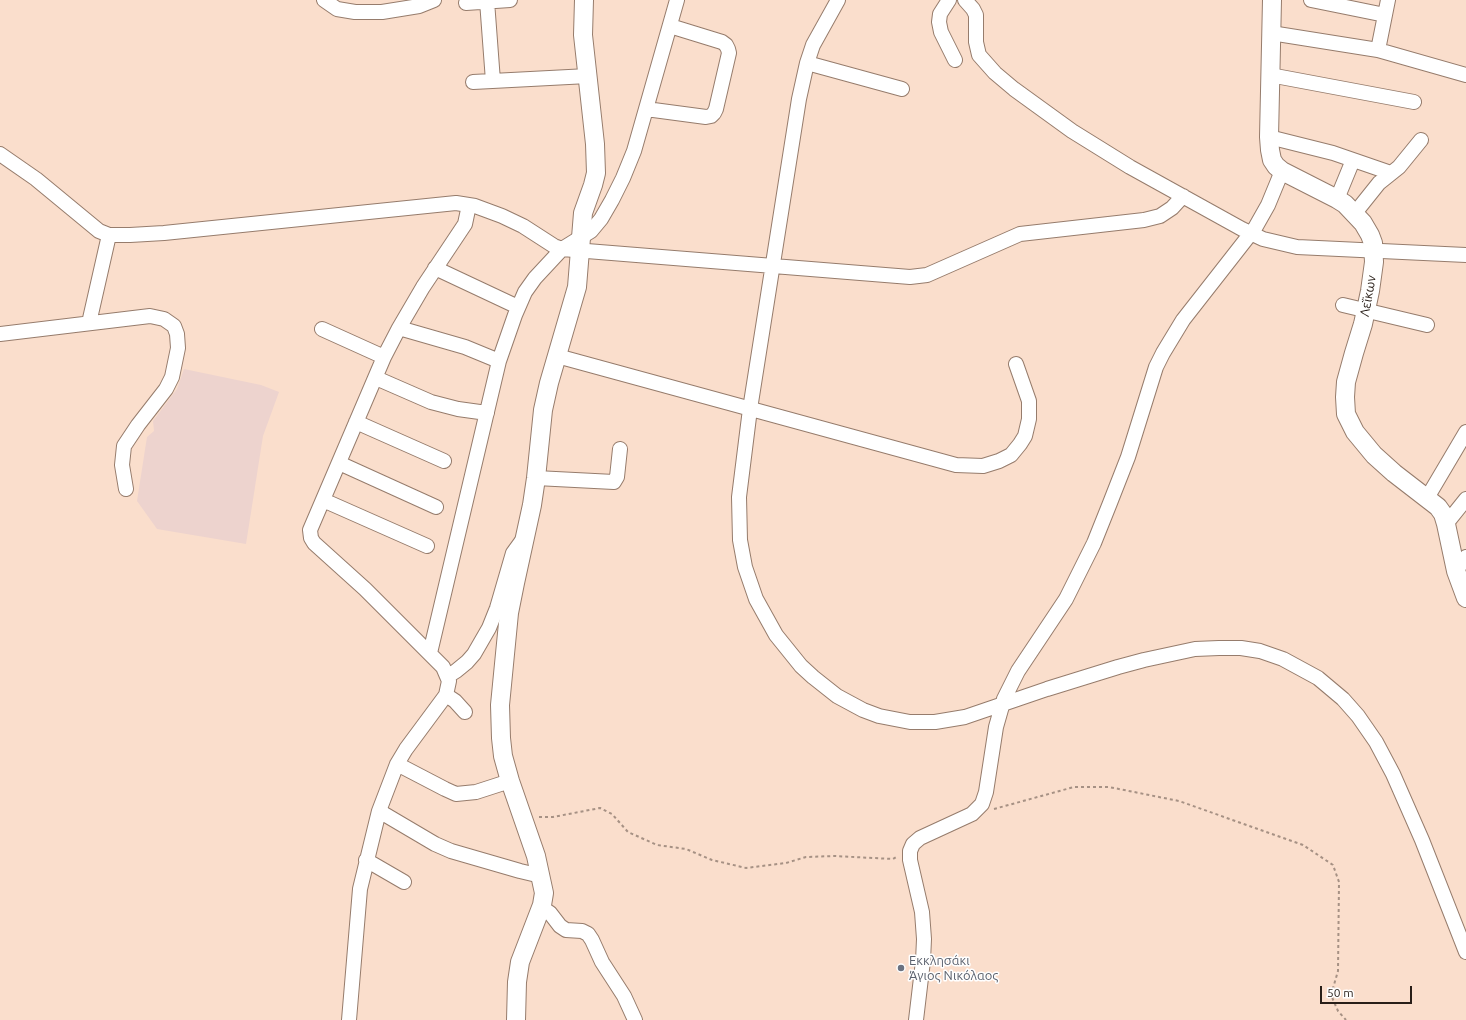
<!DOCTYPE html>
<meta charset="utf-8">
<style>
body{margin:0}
#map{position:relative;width:1466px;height:1020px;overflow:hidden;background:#fadecc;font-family:Ubuntu,sans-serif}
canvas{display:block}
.scale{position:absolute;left:1320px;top:986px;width:92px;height:18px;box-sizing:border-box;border:2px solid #281e18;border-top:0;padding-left:5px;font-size:12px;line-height:14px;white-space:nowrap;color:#281e18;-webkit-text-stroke:3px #fff;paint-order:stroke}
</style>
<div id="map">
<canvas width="1466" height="1020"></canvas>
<div class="scale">50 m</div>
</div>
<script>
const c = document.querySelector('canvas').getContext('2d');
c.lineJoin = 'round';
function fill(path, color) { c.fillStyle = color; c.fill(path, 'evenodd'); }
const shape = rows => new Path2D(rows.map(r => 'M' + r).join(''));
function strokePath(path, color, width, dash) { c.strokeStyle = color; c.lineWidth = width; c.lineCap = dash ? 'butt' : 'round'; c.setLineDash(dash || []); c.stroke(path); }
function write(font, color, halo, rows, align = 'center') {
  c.font = font + ' Ubuntu,sans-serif'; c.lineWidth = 3; c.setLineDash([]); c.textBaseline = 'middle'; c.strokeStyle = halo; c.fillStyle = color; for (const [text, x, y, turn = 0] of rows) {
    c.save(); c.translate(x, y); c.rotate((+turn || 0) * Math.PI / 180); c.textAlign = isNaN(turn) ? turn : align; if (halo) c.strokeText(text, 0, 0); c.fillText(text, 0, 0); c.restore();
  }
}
fill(shape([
 [184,369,261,385,279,392,263,436,246,544,157,529,137,501,147,437,154,431,153,421,177,389]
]), '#edd3ce');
const minor = shape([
 [324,0,337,9,355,12,382,12,419,6,434,0],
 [838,0,813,45,807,63,799,99,750,409,739,497,740,540,745,567,756,599,776,635,801,666,813,677,837,696,863,710,879,716,910,722,935,722,965,717,1047,689,1118,667,1144,660,1195,649,1219,648,1241,648,1260,651,1283,659,1318,678,1343,699,1358,716,1376,742,1393,774,1422,840,1466,952],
 [949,0,940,14,939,22,941,32,955,60],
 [965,0,973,9,976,15,976,42,979,55,995,73,1014,89,1072,131,1130,167,1242,229,1263,239,1297,247,1466,255],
 [1311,0,1385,15],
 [487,1,493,81],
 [466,3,510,0],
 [1271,33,1378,50,1466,75],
 [1378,50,1388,0],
 [807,63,902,89],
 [1270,75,1414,102],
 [473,82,588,76],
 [646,109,706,117,711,116,714,113,716,109,729,53,728,49,726,45,722,42,670,26],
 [1269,137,1333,153,1391,173],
 [0,154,36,179,99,231,109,235,130,235,164,233,456,203,475,206,502,216,523,226,554,246,562,249,910,277,927,275,1020,234,1144,220,1160,216,1172,208,1183,196],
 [1337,199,1353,160],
 [1355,213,1379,183,1399,167,1421,140],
 [435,268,518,307],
 [1343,305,1427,325],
 [89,323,109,235],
 [399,328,465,347,499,361],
 [322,329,384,357],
 [0,334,150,316,164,319,174,326,177,334,178,348,172,377,166,389,138,425,124,446,122,465,126,489],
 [557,356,956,465,983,466,999,461,1011,455,1020,444,1025,436,1029,419,1029,401,1016,364],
 [376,378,431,402,458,409,487,413],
 [356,422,444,461],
 [339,463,436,507],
 [536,478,614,482,617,477,620,449],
 [1427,498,1466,432],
 [323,500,427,546],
 [1446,524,1466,499],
 [1456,571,1466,557],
 [430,653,499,361,515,315,525,292,535,278,562,249,591,231,601,219,612,200,623,178,634,151,677,0],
 [448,676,456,671,467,662,474,654,489,628,497,608,513,553,521,542],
 [446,695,455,701,465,712],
 [397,764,445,789,456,794,476,792,510,781],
 [379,811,435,844,451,851,520,871,541,876],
 [366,860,404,882],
 [541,907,550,913,560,926,566,930,582,931,588,934,592,940,602,962,624,996,635,1020],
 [349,1020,360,889,379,811,397,764,406,749,446,695,449,681,443,667,365,589,314,543,311,538,310,530,384,357,399,328,423,287,465,224,469,205],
 [916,1020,923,961,924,939,922,912,910,860,910,851,913,844,920,838,972,814,982,804,986,792,996,727,1004,699,1018,671,1066,599,1094,543,1110,503,1128,457,1156,367,1163,353,1183,320,1255,228,1268,205,1282,171]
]);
const tertiary = shape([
 [1272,0,1269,137,1270,150,1272,160,1276,166,1282,171,1337,199,1345,204,1363,223,1370,235,1373,243,1374,262,1370,291,1363,324,1354,353,1346,382,1345,397,1346,414,1355,432,1374,455,1394,473,1438,507,1443,514,1446,524,1456,571,1466,598],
 [516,1020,517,982,520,962,542,905,544,893,536,856,510,781,503,756,501,738,500,705,509,613,515,583,532,505,536,478,543,410,549,383,577,287,583,213,593,185,596,173,595,144,583,35,584,0]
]);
strokePath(minor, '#967c6c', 16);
strokePath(tertiary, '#967c6c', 20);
strokePath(shape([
 [994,809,1074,787,1109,787,1179,801,1303,845,1333,865,1339,882,1338,971,1331,995,1338,1011,1346,1020],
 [539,817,553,817,600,808,612,814,628,832,657,845,686,849,712,860,746,868,786,863,806,857,834,856,893,859,898,856]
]), '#a69184', 2, [3, 3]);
strokePath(minor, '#fff', 14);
strokePath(tertiary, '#fff', 18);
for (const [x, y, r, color] of [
 [901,968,4,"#6b7280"]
]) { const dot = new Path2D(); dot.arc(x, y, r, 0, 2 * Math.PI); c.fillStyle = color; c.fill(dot); strokePath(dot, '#fff', 1.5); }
write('13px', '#281e18', '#fff', [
 ["Λεΐκων",1368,296,-80]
]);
write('13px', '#5b616d', '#fff', [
 ["Εκκλησάκι",909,961],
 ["Άγιος Νικόλαος",909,976]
], 'left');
</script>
